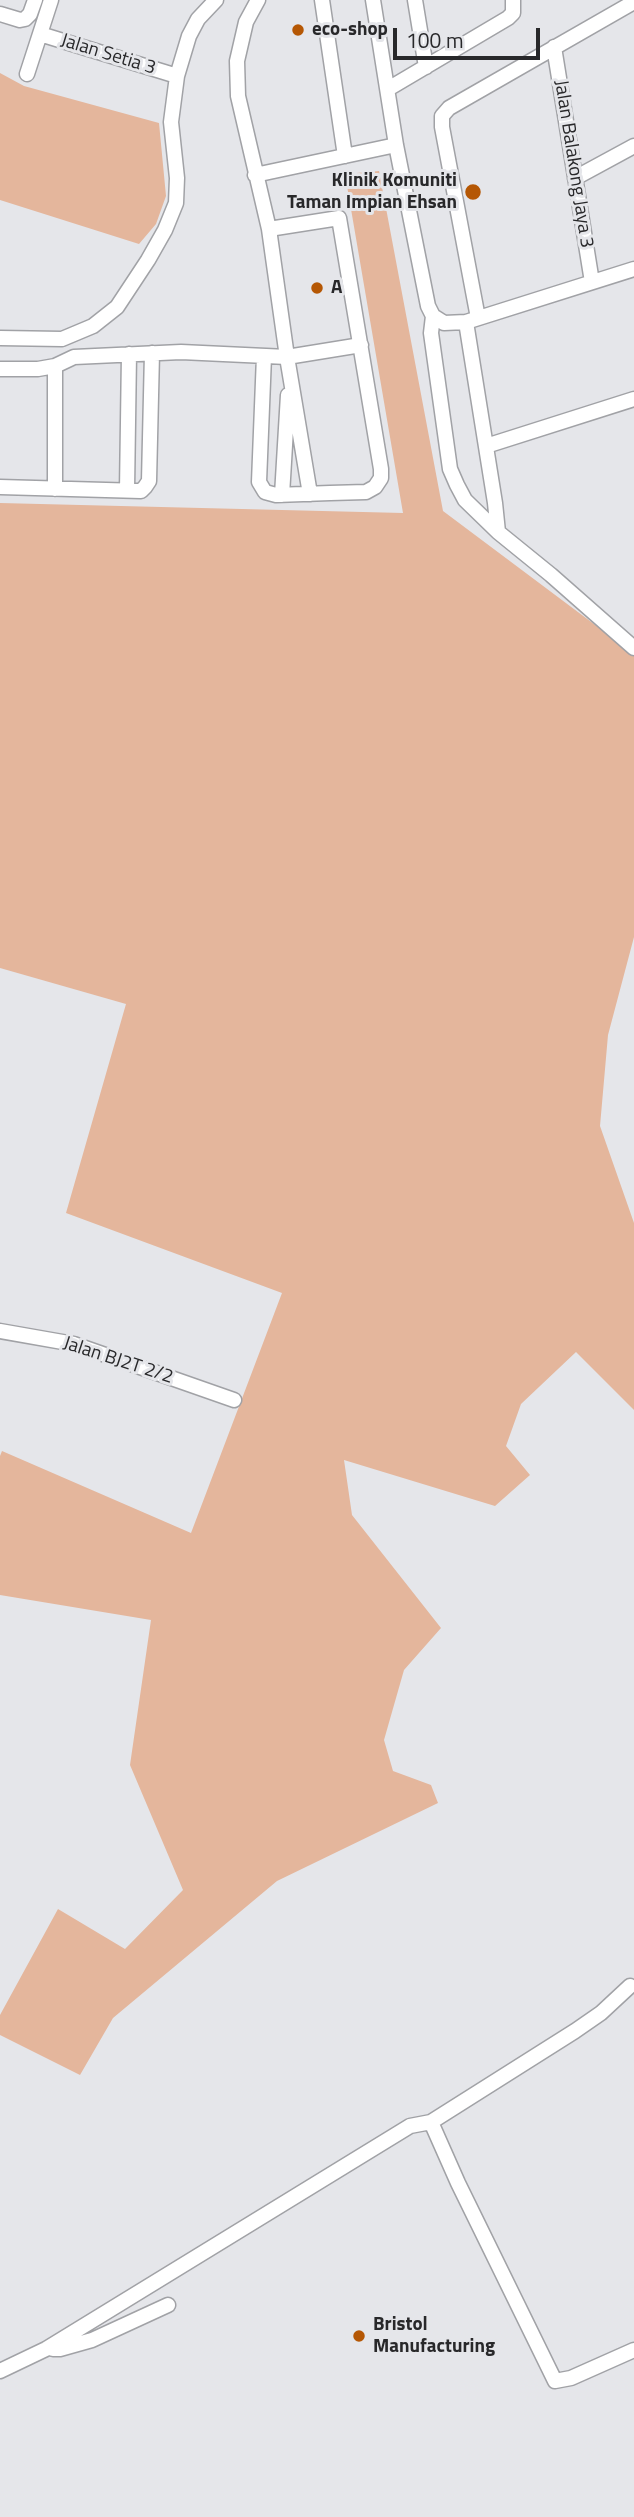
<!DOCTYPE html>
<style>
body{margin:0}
#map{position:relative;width:634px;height:2517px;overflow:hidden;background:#e5e6ea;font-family:"Titillium Web",sans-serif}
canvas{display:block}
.scale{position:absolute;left:393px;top:28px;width:147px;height:32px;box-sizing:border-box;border:4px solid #28282a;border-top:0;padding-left:9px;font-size:21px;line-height:24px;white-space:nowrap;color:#28282a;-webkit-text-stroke:5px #e5e6ea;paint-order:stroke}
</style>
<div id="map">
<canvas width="634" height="2517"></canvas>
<div class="scale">100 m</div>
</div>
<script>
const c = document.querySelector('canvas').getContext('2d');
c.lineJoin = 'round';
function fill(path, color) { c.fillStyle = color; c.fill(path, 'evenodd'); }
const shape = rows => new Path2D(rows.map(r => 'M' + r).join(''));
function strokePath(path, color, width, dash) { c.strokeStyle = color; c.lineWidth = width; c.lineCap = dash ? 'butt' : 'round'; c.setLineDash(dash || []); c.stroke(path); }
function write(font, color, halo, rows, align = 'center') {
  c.font = font + ' "Titillium Web",sans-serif'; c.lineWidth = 6; c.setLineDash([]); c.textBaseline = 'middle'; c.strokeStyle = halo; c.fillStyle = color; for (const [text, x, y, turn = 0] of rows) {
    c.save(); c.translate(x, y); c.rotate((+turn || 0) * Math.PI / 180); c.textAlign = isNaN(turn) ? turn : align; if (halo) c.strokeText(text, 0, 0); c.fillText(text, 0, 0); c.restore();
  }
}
fill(shape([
 [0,73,24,86,159,123,166,196,156,224,139,244,0,200],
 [379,171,443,511,634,654,634,937,608,1035,600,1126,634,1223,634,1410,576,1352,521,1404,506,1446,530,1475,495,1506,344,1460,352,1515,441,1628,404,1670,384,1740,393,1771,431,1785,438,1803,277,1881,113,2018,80,2075,0,2035,0,2015,58,1909,125,1949,183,1890,130,1765,151,1620,0,1595,0,1456,2,1451,191,1533,282,1293,66,1213,126,1004,0,968,0,503,403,513,345,174]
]), '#e4b69c');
const minor = shape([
 [258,0,246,22,237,61,238,96,269,229,287,357,310,494],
 [322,0,345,156],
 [373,0,396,145,428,306,433,316,431,333,450,469,457,485,465,500,498,532,551,575,634,648],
 [415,0,426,67],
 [0,14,20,20,25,19,30,14,35,0],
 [40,34,177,76],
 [554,47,592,282],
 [27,74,51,0],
 [388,89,508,18,513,13,513,0],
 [255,175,396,145],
 [575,178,634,146],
 [433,316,444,323,466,322,634,269],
 [478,318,442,127,442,116,449,108,634,2],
 [466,322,495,503,498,532],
 [0,338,62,339,93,326,117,307,148,260,165,230,176,203,177,178,171,122,177,76,189,36,198,19,216,0],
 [264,356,259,482,265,492,276,495,330,493,366,492,375,487,381,478,381,469,339,218,269,229],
 [55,366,55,489],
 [0,369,38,369,55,366,74,357,181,352,287,357,361,345],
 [486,446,634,399],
 [0,487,141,491,145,487,149,481,152,353],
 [127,490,129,354],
 [282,495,288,395],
 [0,1331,74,1344,234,1400],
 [431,2122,458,2183,555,2381,571,2378,634,2350],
 [53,2349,60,2349,92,2340,168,2305],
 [0,2371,46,2349,410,2126,431,2122,575,2031,601,2013,630,1986]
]);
strokePath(minor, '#a1a2a6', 17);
strokePath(minor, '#fff', 14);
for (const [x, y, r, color] of [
 [298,30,7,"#b55704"],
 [473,192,9,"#b55704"],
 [317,288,7,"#b55704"],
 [359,2336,7,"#b55704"]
]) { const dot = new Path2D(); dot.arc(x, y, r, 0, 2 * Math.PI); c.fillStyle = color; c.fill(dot); strokePath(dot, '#e5e6ea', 2.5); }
write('bold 19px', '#28282a', '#e5e6ea', [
 ["eco-shop",312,30],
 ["Klinik Komuniti",457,181,"right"],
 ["Taman Impian Ehsan",457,203,"right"],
 ["A",331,288],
 ["Bristol",373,2325],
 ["Manufacturing",373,2347]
], 'left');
write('19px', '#28282a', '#e5e6ea', [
 ["Jalan Setia 3",108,55,17],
 ["Jalan Balakong Jaya 3",573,164,81],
 ["Jalan BJ2T 2/2",118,1361,18]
]);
</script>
